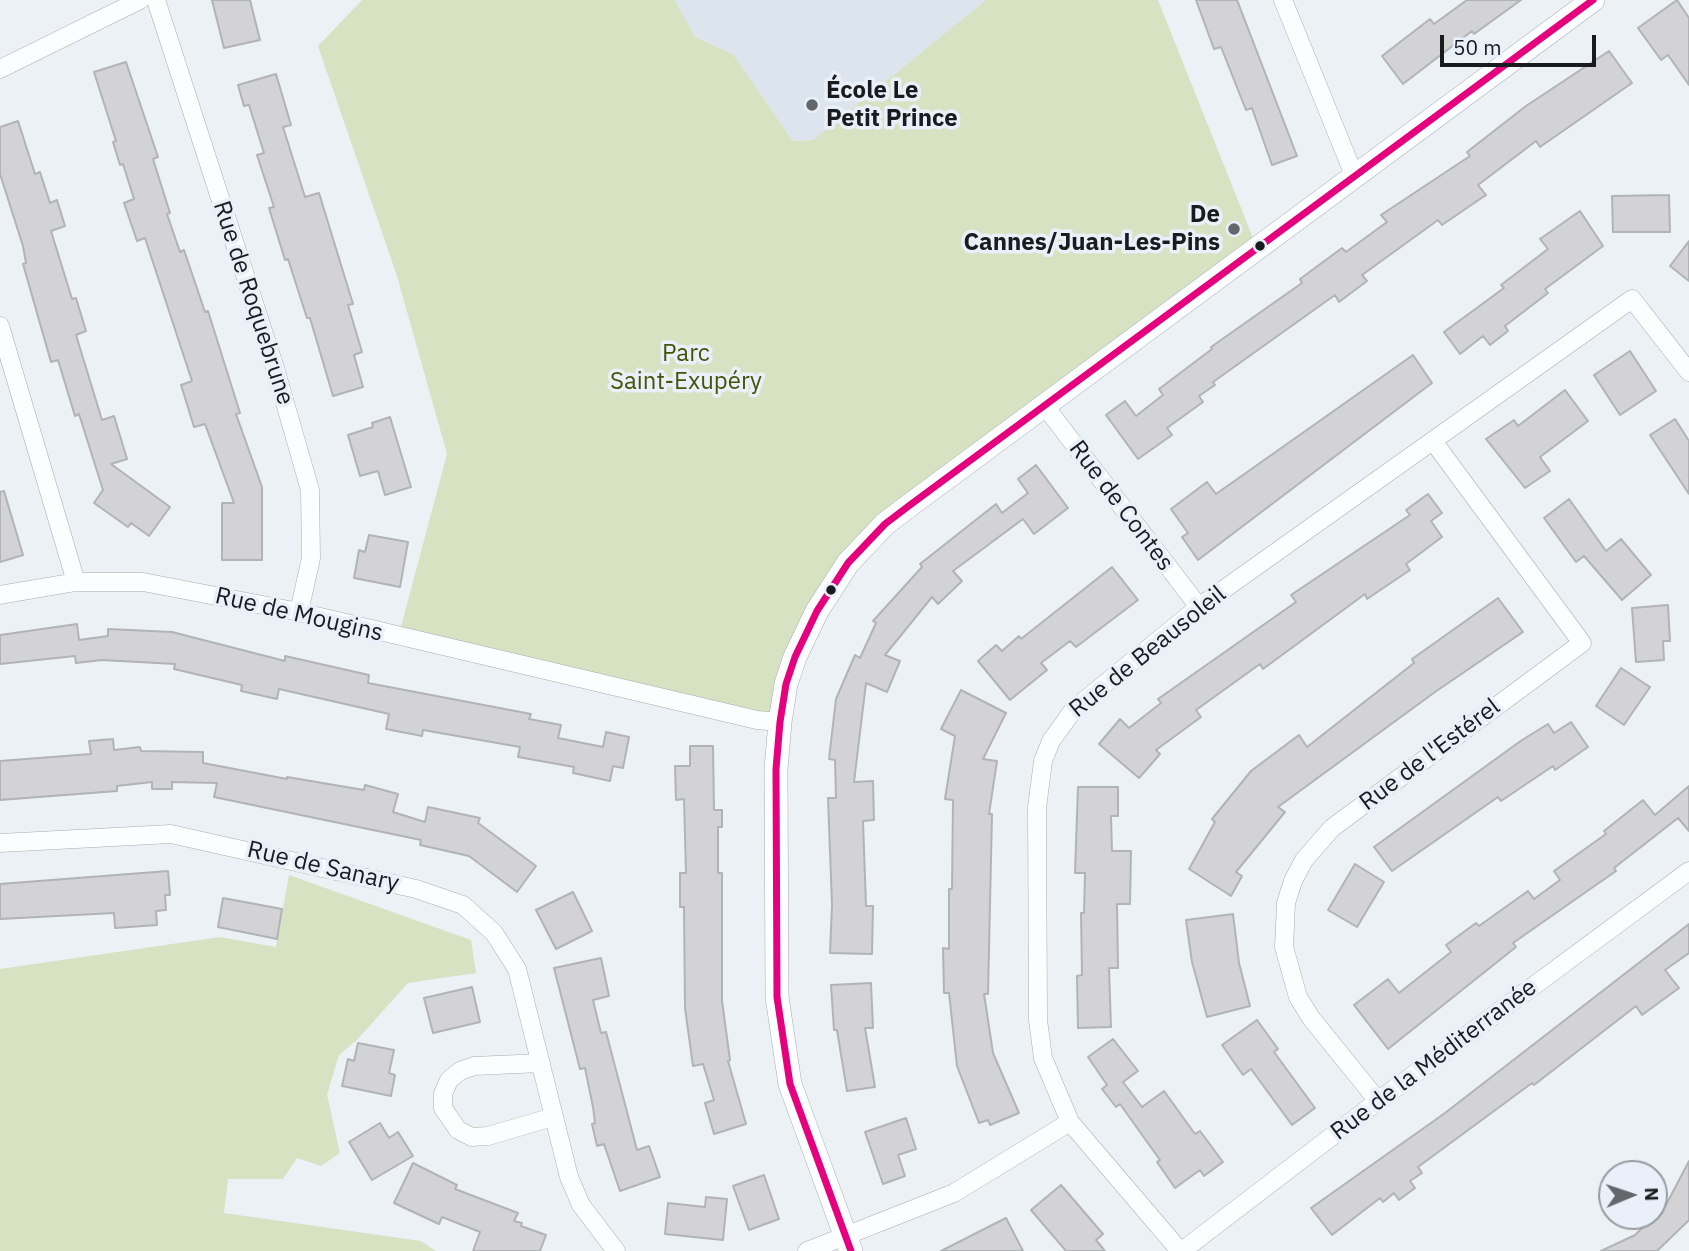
<!DOCTYPE html>
<meta charset="utf-8">
<style>
body{margin:0}
#map{position:relative;width:1689px;height:1251px;overflow:hidden;background:#ecf1f6;font-family:"IBM Plex Sans",sans-serif}
canvas{display:block}
.north{position:absolute;left:1598px;top:1160px;width:70px;height:70px;box-sizing:border-box;background:#e9f0f9;border:2px solid #969ba1;border-radius:50%;rotate:88deg;font-size:19px;font-weight:700;line-height:28px;text-align:center;color:#191b1e}
.north::after{content:'';display:block;margin:auto;width:24px;height:32px;background:#63666a;clip-path:polygon(50% 0,100% 100%,50% 72%,0 100%)}
.scale{position:absolute;left:1440px;top:35px;width:156px;height:32px;box-sizing:border-box;border:4px solid #191b1e;border-top:0;padding-left:9px;font-size:21px;line-height:24px;white-space:nowrap;color:#191b1e;-webkit-text-stroke:5px #e9f0f9;paint-order:stroke}
</style>
<div id="map">
<canvas width="1689" height="1251"></canvas>
<div class="north">N</div>
<div class="scale">50 m</div>
</div>
<script>
const c = document.querySelector('canvas').getContext('2d');
c.lineJoin = 'round';
function fill(path, color) { c.fillStyle = color; c.fill(path, 'evenodd'); }
const shape = rows => new Path2D(rows.map(r => 'M' + r).join(''));
function strokePath(path, color, width, dash) { c.strokeStyle = color; c.lineWidth = width; c.lineCap = dash ? 'butt' : 'round'; c.setLineDash(dash || []); c.stroke(path); }
function write(font, color, halo, rows, align = 'center') {
  c.font = font + ' "IBM Plex Sans",sans-serif'; c.lineWidth = 7; c.setLineDash([]); c.textBaseline = 'middle'; c.strokeStyle = halo; c.fillStyle = color; for (const [text, x, y, turn = 0] of rows) {
    c.save(); c.translate(x, y); c.rotate((+turn || 0) * Math.PI / 180); c.textAlign = isNaN(turn) ? turn : align; if (halo) c.strokeText(text, 0, 0); c.fillText(text, 0, 0); c.restore();
  }
}
fill(shape([
 [675,0,986,0,813,140,793,141,733,54,695,37]
]), '#dce5ee');
fill(shape([
 [362,0,675,0,695,37,733,54,793,141,813,140,986,0,1158,0,1257,248,910,505,831,588,780,722,398,638,447,454,397,276,318,46],
 [289,875,471,940,476,973,408,983,357,1040,339,1055,327,1095,340,1153,321,1166,297,1158,283,1179,228,1179,224,1213,421,1241,436,1251,0,1251,0,969,220,937,276,947]
]), '#d7e2c3');
const building = shape([
 [212,0,250,0,260,40,224,48,212,0],
 [1196,0,1237,0,1297,156,1272,165,1252,108,1246,110,1221,47,1214,49,1196,0],
 [1467,0,1521,0,1474,34,1472,31,1403,84,1382,56,1430,19,1434,24,1467,0],
 [1677,0,1689,18,1689,85,1668,55,1661,60,1638,28,1677,0],
 [1609,51,1632,83,1540,147,1536,141,1478,185,1486,195,1442,225,1438,220,1362,275,1367,281,1339,302,1335,295,1213,382,1215,385,1199,396,1203,402,1167,428,1172,435,1138,459,1106,415,1125,401,1136,416,1163,395,1159,389,1212,349,1211,347,1302,283,1300,279,1342,248,1346,252,1387,222,1381,215,1470,156,1467,152,1526,106,1609,51],
 [126,62,158,157,153,159,170,213,167,214,180,252,184,250,205,312,208,311,240,413,236,414,262,487,262,560,222,560,222,503,234,503,205,424,194,427,181,385,192,381,145,238,137,241,124,203,134,199,123,164,120,165,113,142,116,141,94,72,126,62],
 [276,74,291,125,283,127,305,197,319,193,353,304,348,305,362,352,354,355,363,387,333,396,310,318,307,318,288,259,285,260,269,208,274,207,257,155,264,153,249,105,244,106,238,85,276,74],
 [18,121,35,174,40,172,50,203,57,200,65,226,51,231,72,299,76,298,86,331,76,335,102,420,114,416,127,459,111,464,170,507,149,536,131,523,128,527,94,503,103,490,79,414,75,416,58,360,51,362,23,264,26,263,23,246,0,174,0,127,18,121],
 [1669,195,1670,232,1613,232,1612,196,1669,195],
 [1580,211,1603,246,1545,289,1548,293,1505,326,1508,331,1490,345,1483,336,1460,354,1444,332,1504,288,1501,285,1548,249,1540,239,1580,211],
 [1689,241,1689,281,1670,266,1689,241],
 [1630,351,1656,391,1620,415,1594,375,1630,351],
 [1413,355,1432,383,1198,560,1182,537,1188,533,1171,509,1207,482,1216,494,1413,355],
 [1565,390,1588,421,1540,457,1550,471,1525,488,1486,439,1514,420,1518,426,1565,390],
 [390,417,411,487,385,495,378,471,360,476,348,435,373,427,372,423,390,417],
 [1675,419,1689,441,1689,494,1650,435,1675,419],
 [1036,465,1068,508,1034,534,1023,519,953,571,962,581,938,604,932,597,885,655,900,661,887,692,866,683,854,782,873,781,874,820,863,821,866,906,873,906,872,954,830,953,832,905,828,798,836,798,835,760,829,759,836,699,855,655,860,658,876,623,873,621,922,567,920,564,996,504,1002,513,1028,493,1018,479,1036,465],
 [4,491,23,555,0,562,0,492,4,491],
 [1428,494,1442,513,1431,521,1442,537,1406,564,1410,570,1367,599,1365,594,1263,669,1260,664,1196,710,1201,717,1156,750,1160,754,1139,778,1099,744,1120,719,1129,728,1161,703,1158,699,1296,602,1291,595,1410,515,1406,510,1428,494],
 [1569,499,1606,551,1621,539,1651,575,1622,600,1584,556,1576,562,1544,518,1569,499],
 [369,535,408,542,400,587,354,578,359,550,365,552,369,535],
 [1112,567,1138,600,1076,647,1070,641,1041,663,1047,670,1010,700,978,661,996,645,1002,651,1019,636,1021,639,1112,567],
 [1498,598,1523,632,1435,692,1278,807,1285,812,1236,872,1242,876,1231,896,1189,869,1215,822,1212,819,1251,771,1299,735,1307,747,1414,663,1412,659,1498,598],
 [1668,605,1670,641,1663,641,1664,660,1636,662,1632,608,1668,605],
 [77,624,79,640,108,636,108,629,172,632,285,661,285,656,369,675,368,683,531,714,529,719,561,725,558,738,603,747,606,732,629,737,623,768,613,766,610,781,573,773,574,767,518,757,520,747,423,730,422,736,386,729,389,714,279,689,277,699,241,691,242,685,174,669,175,664,102,660,76,663,75,656,0,664,0,635,77,624],
 [1621,668,1650,687,1624,725,1596,706,1621,668],
 [961,690,1006,713,983,759,997,761,989,814,992,814,988,994,984,994,993,1053,1019,1113,990,1125,988,1120,979,1123,957,1066,949,993,944,993,943,948,949,949,949,889,952,889,953,800,945,799,955,736,941,729,961,690],
 [1571,722,1588,747,1555,770,1553,766,1501,801,1498,797,1392,871,1374,847,1522,740,1548,724,1554,733,1571,722],
 [113,739,114,750,140,747,141,751,203,752,203,763,287,779,287,777,364,790,365,785,398,794,393,812,425,822,428,807,480,818,478,823,536,866,517,892,469,856,420,845,421,840,214,797,217,783,172,782,172,789,152,789,152,782,117,786,117,791,0,800,0,761,91,754,89,741,113,739],
 [690,746,713,746,714,810,722,810,722,827,718,827,718,873,722,873,722,1001,730,1060,728,1061,746,1124,714,1134,705,1103,714,1100,703,1064,693,1066,685,1008,684,907,680,907,680,873,686,873,684,799,676,800,675,766,690,766,690,746],
 [1689,786,1689,831,1678,818,1614,868,1616,871,1513,943,1516,947,1388,1049,1354,1005,1388,979,1399,993,1451,952,1446,945,1476,923,1479,926,1528,891,1534,899,1560,880,1554,871,1606,834,1604,831,1643,800,1655,815,1689,786],
 [1078,787,1118,787,1118,816,1111,816,1112,851,1131,851,1130,904,1117,904,1118,968,1109,968,1111,1027,1078,1028,1077,976,1082,975,1081,913,1084,913,1085,873,1075,873,1078,787],
 [1355,864,1384,882,1357,927,1328,910,1355,864],
 [168,871,170,895,165,895,166,910,156,911,157,925,115,928,114,913,0,919,0,884,168,871],
 [573,892,592,931,556,949,536,910,573,892],
 [223,898,282,909,277,939,218,927,223,898],
 [1233,914,1239,963,1250,1006,1207,1017,1192,962,1186,920,1233,914],
 [1689,924,1689,953,1665,970,1679,988,1642,1015,1636,1006,1534,1085,1532,1083,1418,1167,1422,1173,1410,1181,1415,1188,1399,1200,1394,1193,1383,1202,1380,1198,1332,1235,1311,1208,1445,1113,1689,924],
 [601,958,609,996,593,1000,601,1033,606,1032,637,1150,649,1146,660,1177,620,1191,604,1144,597,1146,592,1124,595,1123,593,1107,585,1068,580,1069,554,968,601,958],
 [871,983,873,1028,865,1028,875,1087,847,1091,837,1030,834,1030,831,985,871,983],
 [472,987,480,1022,433,1033,424,998,472,987],
 [1257,1020,1278,1049,1274,1052,1315,1108,1292,1125,1251,1069,1243,1075,1222,1045,1257,1020],
 [1113,1039,1138,1071,1123,1082,1142,1107,1164,1091,1195,1134,1200,1131,1223,1162,1204,1176,1200,1170,1175,1188,1157,1162,1160,1160,1120,1104,1116,1107,1102,1089,1107,1085,1088,1057,1113,1039],
 [358,1043,394,1050,389,1073,395,1075,391,1096,342,1086,348,1059,354,1061,358,1043],
 [906,1118,916,1149,898,1155,905,1176,883,1184,865,1132,906,1118],
 [380,1123,389,1138,398,1132,413,1156,372,1180,349,1142,380,1123],
 [1689,1161,1689,1220,1657,1251,1601,1251,1635,1235,1667,1203,1689,1161],
 [413,1163,457,1185,455,1189,518,1213,514,1221,522,1223,521,1226,546,1235,540,1251,473,1251,480,1232,442,1217,439,1224,394,1203,413,1163],
 [764,1175,779,1219,749,1230,733,1186,764,1175],
 [1061,1185,1103,1234,1096,1240,1105,1251,1066,1251,1031,1210,1061,1185],
 [706,1197,727,1199,723,1240,665,1234,668,1203,705,1207,706,1197],
 [1006,1218,1023,1251,941,1251,1006,1218]
]);
fill(building, '#d3d3d5');
strokePath(building, '#b2b3b5', 2);
const minor = shape([
 [156,0,275,368,310,490,311,558,299,612],
 [1283,0,1354,175],
 [0,69,140,0],
 [0,326,76,582],
 [1044,405,1199,607],
 [0,595,76,582,143,582,299,612,757,720,780,722],
 [0,843,171,834,416,889,463,905,494,933,517,969,569,1177,581,1205,616,1251],
 [541,1063,474,1066,460,1071,449,1080,443,1094,443,1108,458,1130,472,1137,488,1136,553,1117],
 [1378,1101,1311,1018,1298,997,1284,947,1286,903,1293,881,1304,860,1332,828,1582,643,1433,441],
 [807,1251,954,1193,1070,1122],
 [1180,1251,1070,1122,1043,1058,1038,1020,1037,808,1043,761,1051,741,1074,709,1199,607,1632,299,1689,372],
 [1182,1251,1378,1101,1689,871]
]);
const tertiary = shape([
 [851,1251,790,1084,777,997,776,769,780,722,786,684,795,657,817,611,848,563,885,524,910,505,1593,0]
]);
strokePath(minor, '#a8acaf', 19);
strokePath(tertiary, '#a8acaf', 24);
strokePath(minor, '#fcfdfe', 18);
strokePath(tertiary, '#fcfdfe', 23);
strokePath(shape([
 [851,1251,790,1084,777,997,776,769,780,722,786,684,795,657,817,611,848,563,885,524,910,505,1593,0]
]), '#e5007d', 7);
for (const [x, y, r, color] of [
 [812,105,7,"#63666a"],
 [1234,229,7,"#63666a"],
 [1260,246,6,"#191b1e"],
 [831,590,6,"#191b1e"]
]) { const dot = new Path2D(); dot.arc(x, y, r, 0, 2 * Math.PI); c.fillStyle = color; c.fill(dot); strokePath(dot, '#e9f0f9', 2.5); }
write('bold 24px', '#191b1e', '#e9f0f9', [
 ["École Le",826,91],
 ["Petit Prince",826,119],
 ["De",1220,215,"right"],
 ["Cannes/Juan-Les-Pins",1220,243,"right"]
], 'left');
write('24px', '#191b1e', '#e9f0f9', [
 ["Rue de Roquebrune",253,303,72],
 ["Rue de Contes",1121,506,53],
 ["Rue de Mougins",299,615,13],
 ["Rue de Beausoleil",1148,652,-39],
 ["Rue de l'Estérel",1430,755,-37],
 ["Rue de Sanary",323,867,13],
 ["Rue de la Méditerranée",1434,1060,-37]
]);
write('24px', '#475408', '#e9f0f9', [
 ["Parc",686,354],
 ["Saint-Exupéry",686,382]
]);
</script>
